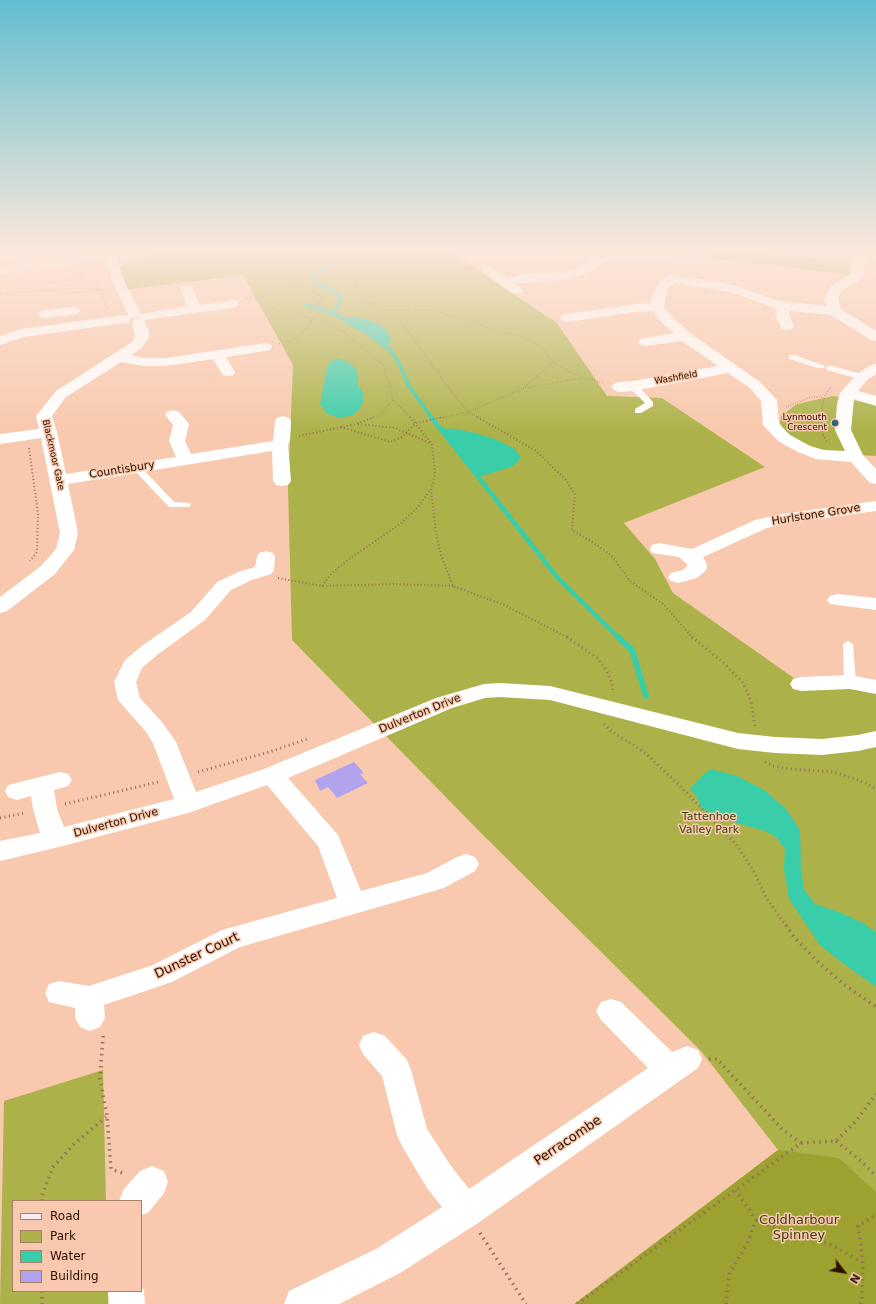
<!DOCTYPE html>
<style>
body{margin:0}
#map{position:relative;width:876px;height:1304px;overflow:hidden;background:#f8c9ae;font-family:"DejaVu Sans",sans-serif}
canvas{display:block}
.legend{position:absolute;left:12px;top:1200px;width:130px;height:92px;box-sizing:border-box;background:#f8c9ae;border:1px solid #a67f68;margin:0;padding:5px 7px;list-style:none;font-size:12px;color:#2b1000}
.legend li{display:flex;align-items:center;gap:8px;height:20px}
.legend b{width:20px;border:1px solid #a67f68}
.north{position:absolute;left:824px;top:1252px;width:40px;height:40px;-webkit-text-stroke:3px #f8c9ae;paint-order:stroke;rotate:121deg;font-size:11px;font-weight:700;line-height:16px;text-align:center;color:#2b1000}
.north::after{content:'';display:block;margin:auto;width:14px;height:18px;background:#2b1000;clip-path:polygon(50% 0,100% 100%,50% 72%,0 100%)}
</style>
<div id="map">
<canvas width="876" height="1304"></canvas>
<ul class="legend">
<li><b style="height:5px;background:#feeaf2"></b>Road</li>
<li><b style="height:11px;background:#acb249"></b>Park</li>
<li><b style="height:11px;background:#3acda9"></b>Water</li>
<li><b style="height:11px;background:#b1a3ee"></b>Building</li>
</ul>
<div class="north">N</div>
</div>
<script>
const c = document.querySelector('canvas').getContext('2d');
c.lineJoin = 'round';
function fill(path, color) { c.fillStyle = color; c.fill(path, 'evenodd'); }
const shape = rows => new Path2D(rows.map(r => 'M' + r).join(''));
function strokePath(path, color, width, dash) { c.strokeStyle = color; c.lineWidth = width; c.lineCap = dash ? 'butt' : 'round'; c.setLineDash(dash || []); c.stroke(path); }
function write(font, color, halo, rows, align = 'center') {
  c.font = font + ' "DejaVu Sans",sans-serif'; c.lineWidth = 3; c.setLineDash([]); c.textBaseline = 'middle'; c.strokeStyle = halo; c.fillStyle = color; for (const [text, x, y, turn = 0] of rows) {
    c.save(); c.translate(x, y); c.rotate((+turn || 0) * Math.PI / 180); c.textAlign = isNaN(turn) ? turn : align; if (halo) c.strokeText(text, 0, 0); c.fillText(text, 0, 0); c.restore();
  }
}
fill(shape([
 [159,250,470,250,454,254,557,323,607,396,662,398,765,467,624,523,655,559,673,593,801,683,876,687,876,1304,574,1304,778,1150,701,1051,482,834,292,640,288,488,293,365,243,275,123,290,115,268],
 [710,250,740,250,849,262,851,275,707,258],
 [833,396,876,405,876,456,826,453,795,439,785,431,780,423,781,416,797,404],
 [103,1070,106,1201,13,1201,13,1291,108,1291,108,1304,0,1304,4,1101]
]), '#acb249');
fill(shape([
 [778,1150,839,1158,876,1192,876,1304,575,1304]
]), '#9ca130');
fill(shape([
 [342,317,349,317,367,319,378,324,386,330,391,339,389,343,386,347,370,335],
 [337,358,348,362,356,369,358,377,358,385,363,392,364,399,360,409,353,415,339,418,326,413,320,404,328,364],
 [439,428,457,429,475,433,495,439,515,449,521,458,513,466,492,473,477,477],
 [711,769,737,776,764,790,786,809,800,830,801,869,804,889,815,904,839,912,865,924,876,933,876,987,840,961,820,945,789,899,784,869,785,849,776,837,765,831,720,818,701,808,697,797,690,789,704,774]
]), '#3acda9');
strokePath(shape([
 [337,250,340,258,335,263,318,271,312,277,314,282,336,293,340,297,339,304,333,313,370,335,390,350,401,367,408,385,432,418],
 [305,305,333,313]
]), '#3acda9', 3.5);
strokePath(shape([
 [431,417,557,577,619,638]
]), '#3acda9', 4.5);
strokePath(shape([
 [618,637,632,650,646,696]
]), '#3acda9', 6);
fill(shape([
 [354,762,364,773,360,774,368,783,337,798,328,787,320,791,315,780]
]), '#b1a3ee');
strokePath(shape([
 [317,250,319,264,302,270,297,277,300,284,321,296,322,300,307,313,306,317,335,327,344,332,384,366,393,400,411,418],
 [365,250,369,262,361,271,356,283,358,292,363,300,387,310,405,327,457,399,468,412,479,418],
 [745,250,844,261],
 [712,251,769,257,839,270],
 [711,254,784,262,794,258,844,266],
 [738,256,740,261,834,272],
 [78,272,83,279,98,285,108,309],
 [132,279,205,269,317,257,429,250],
 [23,282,42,283,83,279],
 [134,282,141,281,143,278],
 [0,294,49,290,72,293,107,289],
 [256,296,256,300,266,306,285,313,306,317,312,323,296,338,279,344],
 [245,299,270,289,286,288,300,284],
 [388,310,435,310,463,321,520,336,540,346,553,362,568,371,584,378,604,383],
 [523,388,583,378],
 [786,407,811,397,824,397],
 [372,418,379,415,393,400],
 [439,418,468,412,522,389,553,362],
 [821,418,824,397,831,387]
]), '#95705a', 1.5, [0.5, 2]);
strokePath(shape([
 [410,417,432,444,435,475,431,489,436,533,441,555,453,586,504,605,569,638],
 [477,417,536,451,566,480,575,495,572,530,600,547,613,557,630,581,663,604,693,638],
 [821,417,822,433,827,442],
 [358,424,395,428,430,443],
 [341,427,390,442,402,437,416,423,444,417],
 [299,436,356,424,374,417],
 [29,448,38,514,37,552,30,561],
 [278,578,322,586,396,584,453,586],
 [322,586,333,572,349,559,400,524,417,508,431,489]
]), '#95705a', 2, [1, 2.5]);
strokePath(shape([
 [567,637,597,658,607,671,613,686,612,692],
 [692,637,725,664,743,683,751,701,755,727],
 [604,724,611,731,644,752,677,783,736,844,753,870,766,897,786,926],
 [765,762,773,766,790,769,834,772,864,782,876,789],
 [198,772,269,752,310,738],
 [65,804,158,782],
 [0,818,25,813]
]), '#95705a', 3, [1, 3.5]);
strokePath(shape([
 [786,925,794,937,817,961,838,980,876,1007],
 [103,1036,100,1079,107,1116,111,1169,125,1174],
 [709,1059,717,1059,783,1130,801,1143],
 [836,1141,861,1161,876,1176],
 [42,1201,42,1195,53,1167,74,1144,106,1117],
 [756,1220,789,1233,830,1244,863,1263,862,1299,860,1304],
 [480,1233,526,1304],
 [863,1263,858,1226,876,1215],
 [42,1291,42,1304],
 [577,1304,801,1143,836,1141,855,1122,876,1094],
 [726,1304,729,1274,747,1244,756,1220,736,1190]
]), '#95705a', 3.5, [1.5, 4.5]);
fill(shape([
 [789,355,795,355,825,366,824,368,818,368,789,359,789,355],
 [827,366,833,366,865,375,866,377,865,379,859,379,827,370,827,366],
 [630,384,636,384,653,402,653,406,641,413,635,413,635,409,645,403,630,388,630,384],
 [137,465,140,466,174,502,189,503,191,505,189,507,169,507,134,470,133,468,137,465],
 [848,641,853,644,856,682,854,685,850,686,846,685,844,682,843,644,848,641]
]), '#fff');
fill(shape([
 [552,250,577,250,600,255,619,250,651,250,699,255,703,256,705,259,703,262,699,263,641,257,623,257,604,262,588,273,567,279,516,284,523,290,522,293,517,294,512,293,480,269,482,266,490,266,508,278,527,274,562,272,580,267,590,260,554,253,552,250],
 [859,250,871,251,865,263,863,275,858,281,842,290,838,298,841,309,876,331,876,341,871,340,831,315,790,311,789,315,794,326,792,329,787,330,782,329,775,315,777,309,731,292,675,283,669,288,666,296,664,307,672,317,690,333,760,382,777,400,779,424,790,435,810,446,824,450,845,451,835,430,837,404,840,393,857,374,871,365,876,364,876,374,867,380,858,391,876,396,876,406,854,399,851,430,863,455,876,469,876,484,870,483,851,462,816,459,798,452,778,441,763,425,761,401,750,388,728,373,633,391,619,392,614,390,611,387,614,384,619,382,633,381,718,366,682,341,645,346,640,345,638,342,640,339,674,333,662,323,653,311,635,312,567,322,562,321,560,318,562,315,567,314,635,304,651,303,652,296,659,283,668,276,672,275,734,285,778,301,827,306,824,298,832,285,851,274,853,263,859,250],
 [109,251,113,252,115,255,127,287,141,314,187,306,181,290,182,287,187,286,192,287,200,305,232,300,237,301,239,304,237,307,232,308,144,320,149,331,149,337,142,348,131,355,143,358,166,358,265,343,270,344,272,347,270,350,265,351,226,357,235,372,233,375,228,376,223,375,213,359,166,366,143,366,121,362,66,397,52,416,57,432,66,474,176,457,169,441,173,425,165,415,167,412,173,410,179,412,189,424,185,441,191,454,273,441,275,421,277,418,283,416,289,418,291,421,290,440,288,445,291,481,288,485,282,486,276,485,273,481,272,451,68,484,78,533,74,550,55,574,7,611,0,613,0,597,41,566,56,549,60,533,41,438,0,444,0,434,39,429,36,416,56,391,132,342,135,337,132,322,134,319,141,318,139,316,134,318,129,317,131,319,129,322,124,323,24,337,0,345,0,336,21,329,124,315,129,316,115,287,103,255,105,252,109,251],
 [73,307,78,308,80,311,78,314,45,318,40,317,38,314,40,311,45,310,73,307],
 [876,501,876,511,782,524,767,528,703,557,706,562,707,568,704,572,697,578,678,583,671,581,668,577,671,573,683,570,687,566,687,564,679,557,652,553,650,549,652,545,659,543,692,549,755,520,782,514,876,501],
 [266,551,273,553,275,557,274,570,271,574,252,580,231,590,205,620,157,655,142,668,136,682,140,698,162,722,176,742,196,792,264,769,436,698,484,684,500,683,550,686,738,733,775,737,822,739,858,735,876,731,876,747,858,751,822,755,775,753,738,749,550,700,500,697,485,698,452,708,288,778,338,835,361,891,427,873,457,857,466,854,475,857,479,864,475,871,444,888,240,947,172,982,104,1005,105,1018,100,1027,90,1031,80,1027,75,1018,75,1008,49,1002,45,993,49,984,59,981,89,986,153,965,222,930,337,898,318,846,267,785,188,813,55,848,0,861,0,841,40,833,33,809,31,796,17,800,8,797,5,791,8,785,60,772,68,774,72,780,68,786,54,790,57,809,64,827,174,799,153,743,146,732,118,700,114,682,125,660,143,645,191,612,217,582,238,572,255,567,257,557,259,553,266,551],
 [837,594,876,598,876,610,830,604,827,600,830,596,837,594],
 [850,675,876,680,876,694,850,689,801,691,793,689,790,684,793,679,801,677,850,675],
 [611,999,621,1002,672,1052,687,1046,698,1050,702,1059,698,1068,478,1223,400,1273,339,1304,284,1304,289,1291,376,1249,442,1207,427,1188,402,1146,397,1135,382,1076,363,1054,359,1045,363,1036,374,1032,385,1036,407,1060,411,1070,427,1129,451,1166,469,1189,648,1068,601,1020,596,1011,601,1002,611,999],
 [152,1166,164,1171,168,1182,164,1193,148,1213,141,1215,141,1201,119,1201,124,1189,140,1171,152,1166],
 [141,1285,144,1291,145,1304,109,1304,108,1291,141,1291,141,1285]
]), '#fff');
fill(shape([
 [114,250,148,250,146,253,142,254,0,275,0,267,114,250]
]), '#feeaf2');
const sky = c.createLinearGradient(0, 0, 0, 433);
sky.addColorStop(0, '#62becf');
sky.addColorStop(0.58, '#fce7db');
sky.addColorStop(1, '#fce7db00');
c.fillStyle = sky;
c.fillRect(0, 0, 876, 433);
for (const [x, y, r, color] of [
 [835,423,4,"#2e657f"]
]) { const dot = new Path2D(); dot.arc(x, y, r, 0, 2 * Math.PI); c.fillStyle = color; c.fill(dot); strokePath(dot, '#f8c9ae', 1.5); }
write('9px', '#2b1000', '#f8c9ae', [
 ["Washfield",676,378,-10],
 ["Blackmoor Gate",53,455,77]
]);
write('9px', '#2b1000', '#f8c9ae', [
 ["Lynmouth",827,418],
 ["Crescent",827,428]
], 'right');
write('11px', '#2b1000', '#f8c9ae', [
 ["Countisbury",122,470,-9],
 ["Hurlstone Grove",816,515,-9],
 ["Dulverton Drive",420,714,-22],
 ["Dulverton Drive",116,823,-15]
]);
write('11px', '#3c3e11', '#f8c9ae', [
 ["Tattenhoe",709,817],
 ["Valley Park",709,830]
]);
write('13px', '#2b1000', '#f8c9ae', [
 ["Dunster Court",197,956,-25],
 ["Perracombe",568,1141,-34]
]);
write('13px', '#3c3e11', '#f8c9ae', [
 ["Coldharbour",799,1221],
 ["Spinney",799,1236]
]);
</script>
